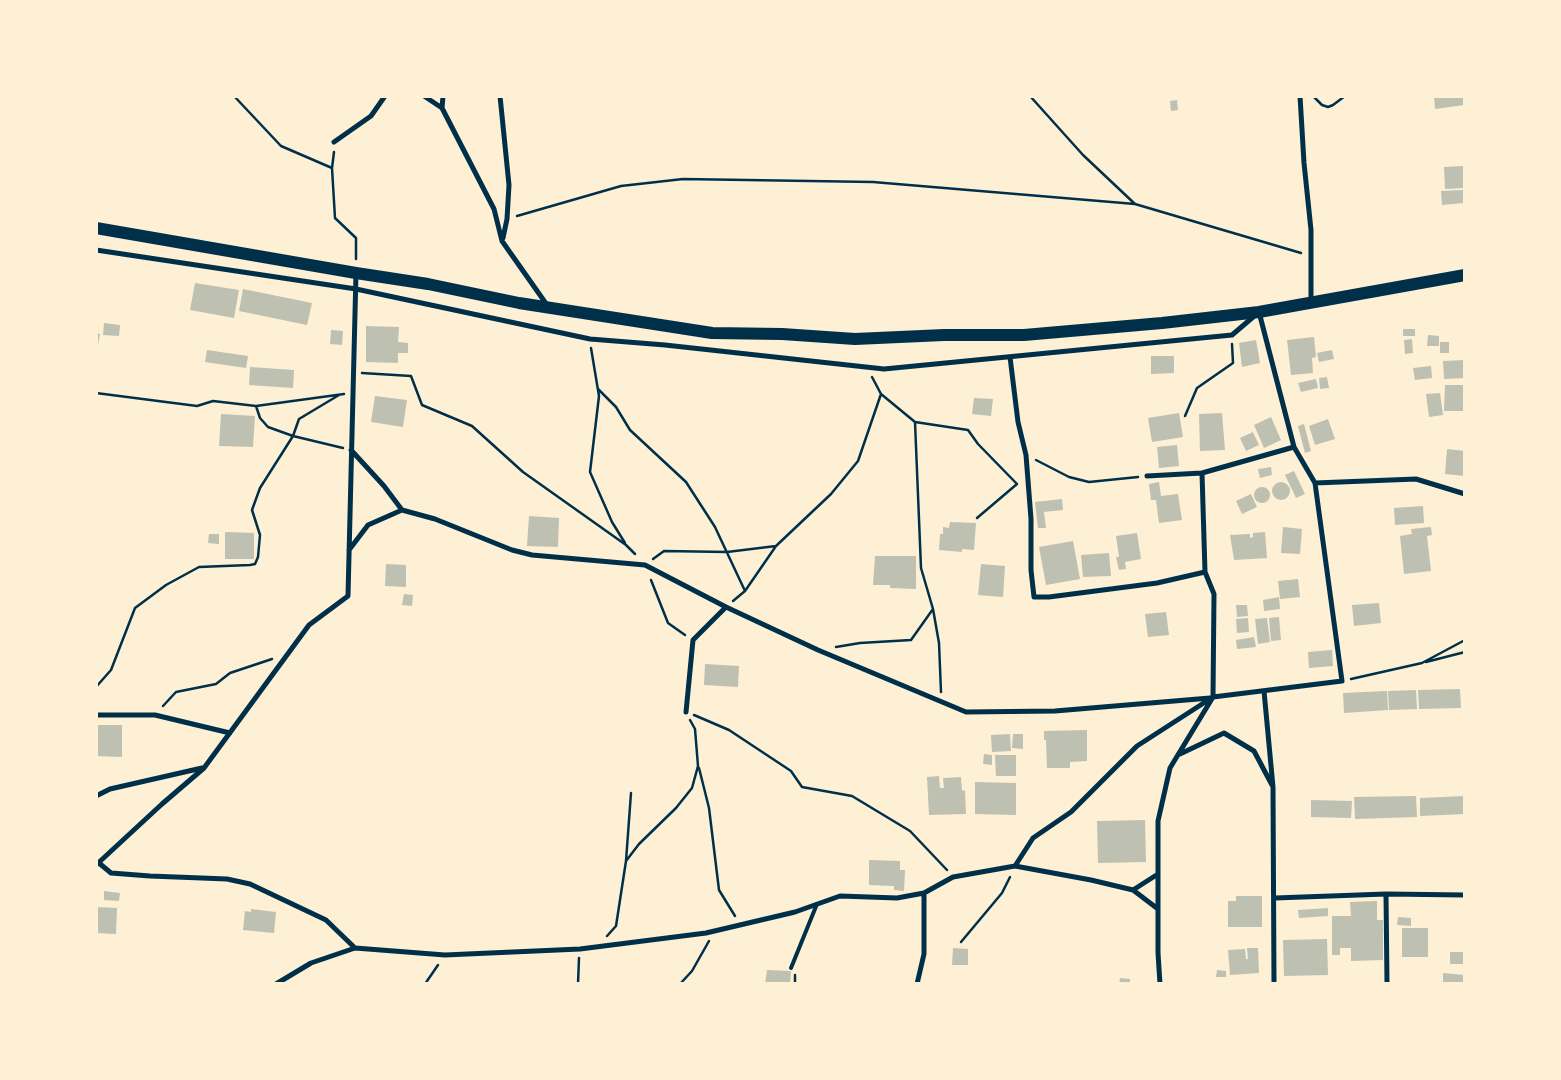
<!DOCTYPE html>
<style>
body{margin:0}
#map{position:relative;width:1561px;height:1080px;overflow:hidden;background:#fdf0d5;font-family:"Nunito Sans",sans-serif}
canvas{display:block}
.frame{position:absolute;inset:0;border:98px solid #fdf0d5;pointer-events:none}
</style>
<div id="map">
<canvas width="1561" height="1080"></canvas>
<div class="frame"></div>
</div>
<script>
const c = document.querySelector('canvas').getContext('2d');
c.lineJoin = 'round';
function fill(path, color) { c.fillStyle = color; c.fill(path, 'evenodd'); }
const shape = rows => new Path2D(rows.map(r => 'M' + r).join(''));
function strokePath(path, color, width, dash) { c.strokeStyle = color; c.lineWidth = width; c.lineCap = dash ? 'butt' : 'round'; c.setLineDash(dash || []); c.stroke(path); }
fill(shape([
 [1434,96,1465,96,1465,105,1435,109],
 [1177,100,1178,110,1171,111,1170,101],
 [1463,166,1464,188,1445,189,1444,167],
 [1463,190,1464,203,1442,205,1441,191],
 [195,283,239,290,234,318,190,310],
 [243,289,312,303,307,325,239,311],
 [104,323,120,325,119,336,103,335],
 [366,326,399,327,398,342,408,343,408,353,398,353,398,363,366,362],
 [1403,329,1415,329,1415,336,1403,336],
 [331,330,343,331,342,345,330,344],
 [96,333,100,334,97,350,96,350],
 [1428,335,1439,336,1439,346,1427,346],
 [1314,337,1316,357,1312,358,1313,373,1291,375,1287,340],
 [1412,339,1413,353,1405,354,1404,340],
 [1256,340,1260,363,1242,367,1239,343],
 [1440,342,1449,342,1449,353,1440,353],
 [207,350,248,356,246,368,205,362],
 [1332,350,1334,359,1319,362,1317,353],
 [1151,356,1174,356,1174,373,1151,374],
 [1465,360,1465,378,1444,379,1443,361],
 [1431,366,1432,378,1415,380,1413,368],
 [250,367,294,370,293,388,249,385],
 [1327,377,1329,388,1320,389,1319,378],
 [1316,379,1318,388,1301,392,1298,383],
 [1445,385,1465,385,1465,411,1444,411],
 [1440,393,1443,415,1429,417,1426,394],
 [375,396,407,400,403,427,371,422],
 [974,398,993,399,991,416,972,414],
 [1179,413,1183,437,1152,442,1148,418],
 [1222,413,1225,450,1200,451,1199,414],
 [221,414,255,416,253,447,219,446],
 [1271,417,1281,440,1264,448,1254,425],
 [1328,419,1335,439,1315,445,1309,426],
 [1304,424,1311,451,1305,453,1298,426],
 [1253,432,1259,445,1246,451,1240,438],
 [1177,445,1179,466,1159,468,1157,447],
 [1447,449,1465,451,1465,476,1445,474],
 [1271,467,1272,475,1260,478,1258,469],
 [1294,471,1305,494,1296,498,1285,475],
 '1272 491a9 9 0 1 1 18 0a9 9 0 1 1-18 0Z',
 [1159,482,1161,496,1178,494,1182,520,1159,523,1156,500,1151,500,1149,484],
 '1254 495a8 8 0 1 1 16 0a8 8 0 1 1-16 0Z',
 [1251,494,1257,507,1242,514,1236,501],
 [1062,499,1063,510,1044,512,1046,528,1038,528,1035,502],
 [1423,506,1424,523,1395,525,1394,508],
 [529,516,559,518,558,547,527,546],
 [950,522,976,523,974,550,962,549,962,552,939,550,940,534,943,534,943,527,949,528],
 [1283,527,1302,529,1300,554,1281,553],
 [1431,527,1432,535,1427,536,1431,571,1404,574,1400,536,1412,534,1411,529],
 [225,532,254,533,254,559,225,559],
 [1265,532,1267,558,1234,560,1230,535,1250,534,1250,538,1253,537,1253,533],
 [1137,533,1141,559,1125,562,1126,569,1119,570,1116,557,1119,557,1116,536],
 [209,534,219,534,219,544,208,543],
 [1073,541,1080,579,1046,585,1039,547],
 [1109,553,1111,576,1083,577,1081,555],
 [875,556,916,556,916,589,890,588,890,585,873,585],
 [386,564,406,565,406,587,385,586],
 [981,564,1005,566,1003,597,978,595],
 [1298,579,1300,597,1280,599,1278,581],
 [404,594,413,595,412,606,402,605],
 [1279,597,1280,609,1264,611,1263,600],
 [1379,603,1381,623,1354,626,1352,605],
 [1236,605,1247,605,1248,616,1237,617],
 [1166,612,1169,635,1148,637,1145,614],
 [1279,617,1281,640,1271,641,1269,618],
 [1248,618,1249,632,1237,633,1236,619],
 [1267,618,1270,642,1258,644,1255,619],
 [1254,637,1256,647,1237,649,1236,640],
 [1332,650,1333,666,1309,668,1308,652],
 [705,664,739,666,738,687,704,685],
 [1460,689,1461,708,1419,709,1418,690],
 [1463,689,1465,689,1465,708,1463,708],
 [1416,690,1417,709,1389,710,1388,691],
 [1387,691,1388,710,1344,713,1343,693],
 [96,725,122,725,122,757,96,756],
 [1087,730,1087,761,1070,762,1070,768,1047,768,1046,740,1044,740,1044,731],
 [1010,734,1011,751,992,752,991,735],
 [1013,734,1023,734,1023,749,1012,748],
 [984,754,992,755,992,765,983,764],
 [995,755,1016,755,1016,776,996,776],
 [939,776,940,788,944,788,943,778,961,777,962,791,965,790,966,814,929,815,927,777],
 [975,782,1016,783,1016,815,975,814],
 [1416,796,1417,817,1355,819,1354,797],
 [1465,796,1465,814,1420,816,1420,798],
 [1311,800,1352,801,1351,818,1311,817],
 [1145,820,1146,862,1098,863,1097,821],
 [869,860,900,861,900,870,905,870,904,891,894,890,894,886,869,885],
 [104,891,120,893,119,901,104,900],
 [1236,896,1262,896,1262,927,1228,927,1228,901,1236,901],
 [1377,901,1377,920,1383,920,1383,960,1351,961,1351,948,1340,948,1340,955,1332,955,1332,916,1351,916,1350,902],
 [96,907,117,908,116,934,96,933],
 [1328,908,1328,916,1299,918,1298,910],
 [251,909,276,912,274,933,243,930,245,911,251,912],
 [1398,917,1411,918,1411,926,1397,925],
 [1402,928,1428,928,1428,957,1402,957],
 [1327,939,1328,975,1284,976,1283,940],
 [953,948,968,949,968,965,952,965],
 [1247,948,1258,948,1259,973,1230,975,1228,950,1245,949,1246,959,1248,959],
 [1450,952,1465,952,1465,964,1450,964],
 [767,970,791,971,790,984,765,984],
 [1217,970,1226,971,1226,977,1216,977],
 [1443,973,1465,975,1465,984,1443,984],
 [1120,978,1130,979,1130,984,1119,984]
]), '#bec0b2');
strokePath(shape([
 [234,96,281,146,332,168],
 [1030,96,1083,155,1135,204,1301,253],
 [1313,96,1322,105,1328,107,1333,105,1345,96],
 [334,152,332,168,335,218,356,238,356,259],
 [517,216,621,186,683,179,873,182,1135,204],
 [591,348,599,396,590,472,612,522,625,543],
 [362,373,411,376,422,405,472,426,523,472,626,545,635,554],
 [598,389,616,407,630,430,686,482,715,527,745,591,733,601],
 [96,393,197,406,213,401,256,406,344,394],
 [881,394,915,422,921,568,933,609,939,643,941,692],
 [256,406,260,418,268,427,293,436,343,448],
 [1185,416,1197,388,1233,363,1232,344],
 [915,422,968,430,978,444,1017,484],
 [1036,460,1069,477,1089,482,1138,477],
 [977,518,1017,484],
 [653,559,664,551,727,552,776,546],
 [651,580,668,623,685,635],
 [745,591,776,546,831,494,858,461,881,394,872,377],
 [836,647,860,643,911,640,933,609],
 [1426,662,1465,652],
 [1351,679,1422,663,1465,640],
 [96,687,111,670,135,608,166,585,199,567,250,565,255,564,258,557,260,535,252,510,260,488,293,436,299,419,339,395],
 [163,706,176,692,216,684,230,673,272,659],
 [694,715,729,730,791,771,802,787,852,796,910,831,947,870],
 [699,768,709,808,719,890,735,916],
 [626,861,639,844,676,808,692,788,698,766,695,729,690,720],
 [607,936,616,926,626,861,631,793],
 [961,942,1002,893,1010,877],
 [425,984,438,965],
 [578,984,579,958],
 [680,984,692,971,709,941],
 [795,984,795,975]
]), '#003049', 2.5);
strokePath(shape([
 [791,968,817,904]
]), '#003049', 4);
strokePath(shape([
 [424,96,442,108],
 [443,96,442,108,494,209,502,241,547,305],
 [500,96,509,185,507,219,503,238],
 [1300,96,1304,163,1311,230,1311,302],
 [334,142,371,116,385,96],
 [96,250,356,289,590,339,665,345,884,369,1232,335,1259,312,1294,447,1315,483,1342,681,1213,697,1137,746,1071,812,1033,838,1015,866],
 [1010,357,1018,422,1026,455,1031,519,1031,570,1034,597,1049,597,1157,583,1205,572,1202,473,1147,476],
 [351,450,384,486,402,510,435,519,512,550,532,555,645,565,726,607,818,650,966,712,1055,711,1210,698],
 [1202,473,1294,447],
 [1315,483,1416,479,1465,494],
 [349,550,368,525,402,510],
 [1264,691,1273,787,1274,984],
 [686,712,693,640,726,607],
 [96,715,155,715,230,733],
 [1180,754,1224,733,1254,751,1272,785],
 [96,796,110,789,202,768],
 [99,863,111,873,150,876,227,879,250,884,326,920,355,948,445,955,580,949,706,933,795,912,840,896,897,898,924,893,953,877,1015,866,1091,880,1133,890,1158,909],
 [96,865,162,804,204,768,309,625,348,596,356,273],
 [1133,890,1158,874],
 [1386,894,1387,984],
 [1275,898,1386,894,1465,895],
 [276,984,311,963,355,948],
 [917,984,924,954,924,893],
 [1160,984,1158,953,1158,821,1170,768,1213,697,1214,594,1205,572]
]), '#003049', 5);
strokePath(shape([
 [96,228,356,273,428,284,519,303,712,333,782,334,855,339,944,335,1024,335,1162,323,1259,312,1465,275]
]), '#003049', 12);
</script>
